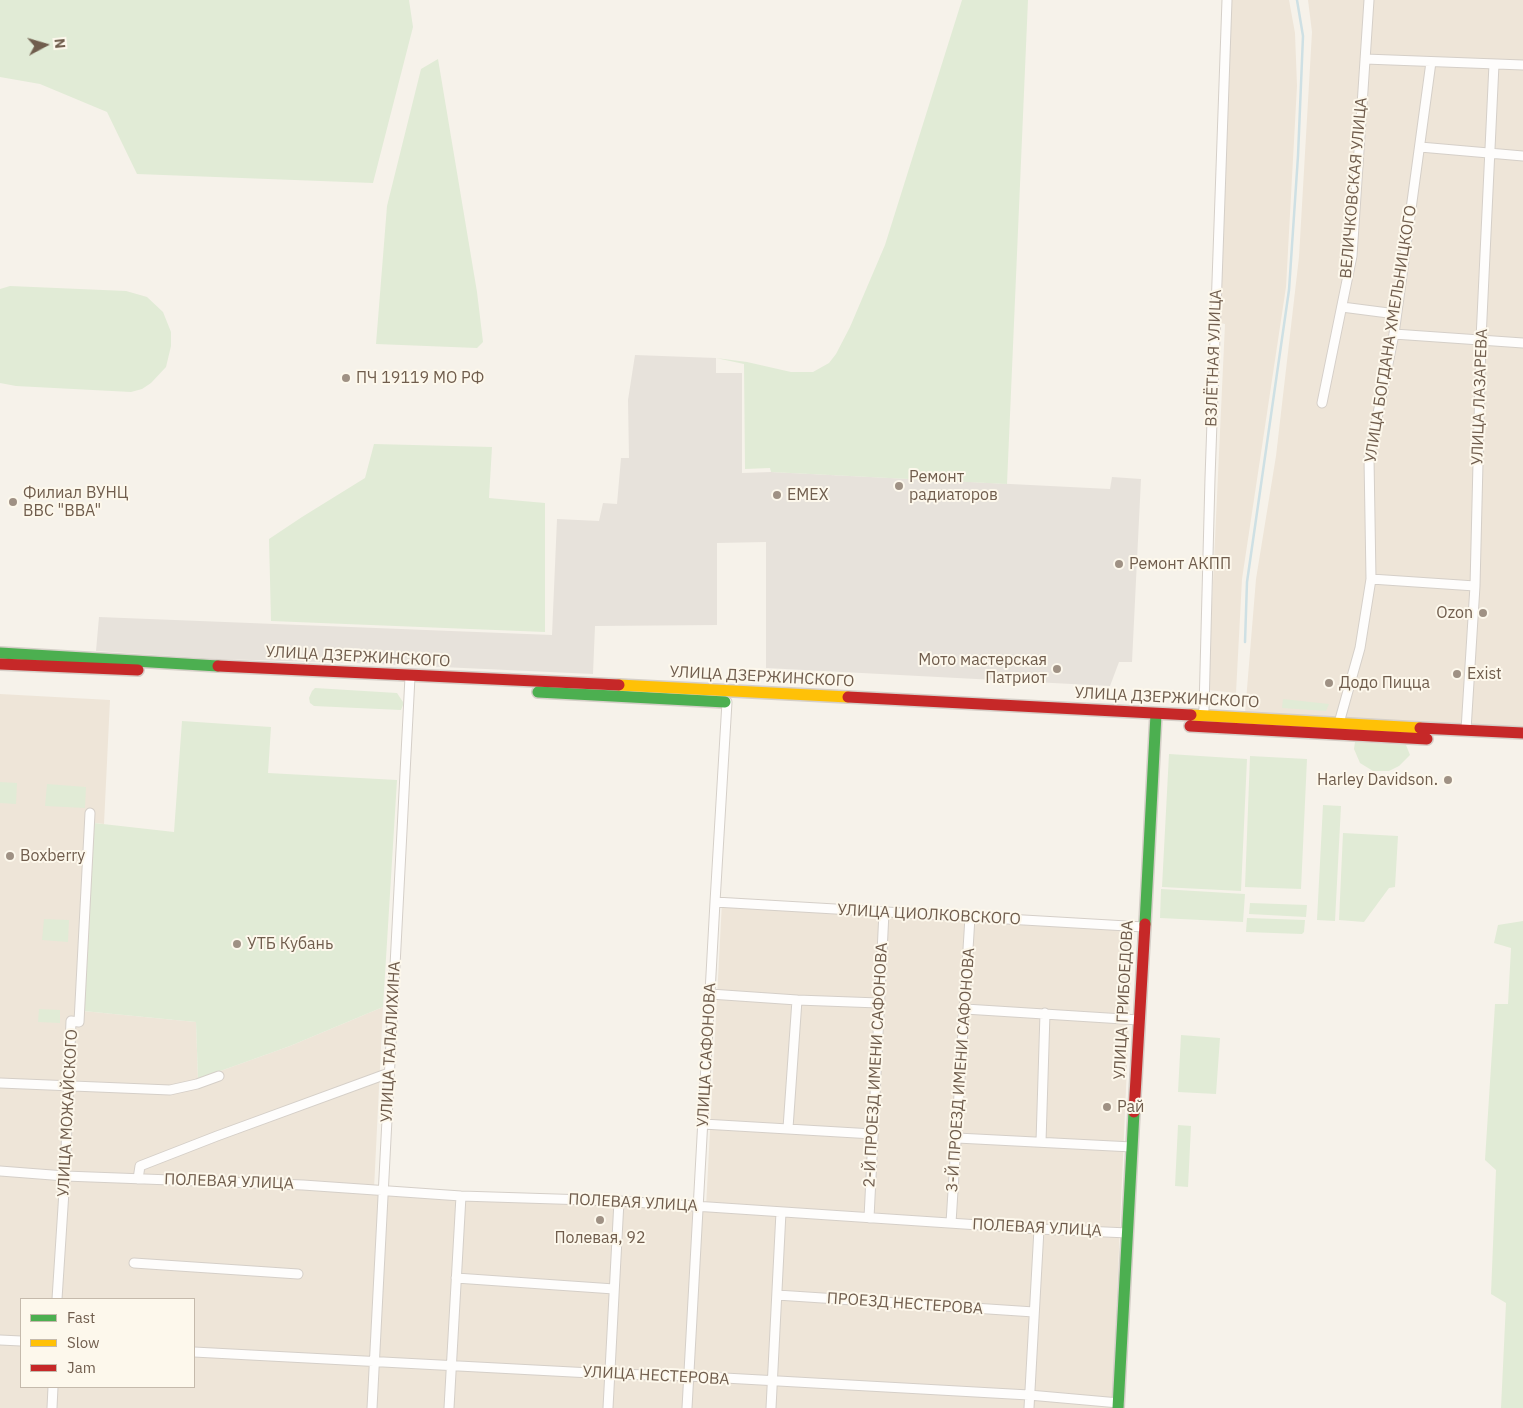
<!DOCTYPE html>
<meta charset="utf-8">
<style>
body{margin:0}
#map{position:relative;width:1523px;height:1408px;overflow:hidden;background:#f6f2ea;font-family:"IBM Plex Sans",sans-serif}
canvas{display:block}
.legend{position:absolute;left:20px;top:1298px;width:175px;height:90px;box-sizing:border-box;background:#fdf8ec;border:1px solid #c5baac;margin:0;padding:6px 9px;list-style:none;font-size:15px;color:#705d4d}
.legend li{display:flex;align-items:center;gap:10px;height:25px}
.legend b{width:25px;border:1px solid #c5baac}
.north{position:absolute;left:20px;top:20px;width:50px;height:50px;-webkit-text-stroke:4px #fdf8ec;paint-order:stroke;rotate:84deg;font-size:14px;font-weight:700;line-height:20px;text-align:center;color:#705d4d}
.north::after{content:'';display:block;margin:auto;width:18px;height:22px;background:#705d4d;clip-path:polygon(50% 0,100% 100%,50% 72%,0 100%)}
</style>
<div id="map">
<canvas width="1523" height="1408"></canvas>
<ul class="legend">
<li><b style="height:6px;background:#4caf50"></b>Fast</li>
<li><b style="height:6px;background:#ffc107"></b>Slow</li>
<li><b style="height:6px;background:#c62828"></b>Jam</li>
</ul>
<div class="north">N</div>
</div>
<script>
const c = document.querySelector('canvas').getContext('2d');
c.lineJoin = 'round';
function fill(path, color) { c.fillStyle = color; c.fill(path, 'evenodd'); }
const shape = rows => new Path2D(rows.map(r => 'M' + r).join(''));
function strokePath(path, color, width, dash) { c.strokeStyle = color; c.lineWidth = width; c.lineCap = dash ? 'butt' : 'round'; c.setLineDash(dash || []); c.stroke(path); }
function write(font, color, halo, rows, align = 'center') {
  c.font = font + ' "IBM Plex Sans",sans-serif'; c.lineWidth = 4; c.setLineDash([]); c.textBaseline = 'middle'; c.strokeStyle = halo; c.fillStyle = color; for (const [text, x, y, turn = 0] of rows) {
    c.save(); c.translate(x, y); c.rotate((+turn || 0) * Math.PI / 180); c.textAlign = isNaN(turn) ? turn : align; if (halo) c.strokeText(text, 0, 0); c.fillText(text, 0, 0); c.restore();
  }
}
fill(shape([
 [1232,0,1289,0,1295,33,1297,86,1286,287,1242,579,1236,693,1208,690,1225,324,1220,323],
 [1308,0,1523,0,1523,728,1245,713,1256,579,1276,456,1299,257,1312,32],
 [0,694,110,700,104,824,94,823,83,1011,196,1022,198,1079,290,1046,383,1007,374,1189,706,1207,722,902,1133,929,1112,1408,0,1408],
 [21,1299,194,1299,194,1387,21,1387]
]), '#eee5d8');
fill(shape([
 [635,355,716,358,716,373,742,373,742,473,771,472,1110,489,1112,477,1141,479,1132,662,1119,662,1110,686,766,668,766,542,717,543,717,625,595,626,593,674,356,663,217,659,96,651,99,617,552,635,557,519,599,521,603,503,617,504,621,458,629,458,628,400]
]), '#e7e2db');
fill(shape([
 [0,0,409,0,413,27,373,183,137,174,107,112,40,84,0,77],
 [962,0,1028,0,1007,484,771,472,770,468,745,469,744,364,716,358,747,362,791,372,813,372,829,363,836,354,850,327,885,245],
 [438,59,477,292,483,342,477,348,376,344,387,206,421,69],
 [10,286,126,291,147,297,163,312,171,332,171,346,166,367,151,383,142,389,131,392,16,386,0,383,0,289],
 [374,444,492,447,489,498,545,503,545,632,271,621,269,539,302,517,365,478],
 [315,688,397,693,403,702,403,705,401,710,314,706,310,703,309,698,312,691],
 [1283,699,1329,704,1326,711,1282,708],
 [182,721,271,727,268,773,397,780,383,1007,290,1046,198,1079,196,1022,83,1011,94,823,174,832],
 [1355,742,1406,745,1410,755,1399,766,1389,771,1373,771,1360,763,1354,749],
 [1169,754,1247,759,1241,891,1162,887],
 [1250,756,1307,759,1301,889,1245,887],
 [0,782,17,783,16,804,0,803],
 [47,784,86,787,85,808,45,806],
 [1323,805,1341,806,1335,921,1317,920],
 [1343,833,1398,836,1395,887,1389,888,1364,922,1339,920],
 [1161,889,1245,894,1243,922,1160,918],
 [1250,903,1307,905,1306,917,1249,914],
 [1247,918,1305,920,1304,932,1302,934,1246,932],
 [44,919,69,920,68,942,42,940],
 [1523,921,1523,1408,1501,1408,1506,1303,1491,1294,1496,1170,1485,1160,1495,1004,1508,1004,1511,948,1494,943,1498,925],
 [39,1009,60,1010,60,1023,38,1022],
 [1181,1035,1220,1038,1216,1094,1178,1092],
 [1178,1125,1191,1126,1188,1187,1175,1186]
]), '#e1ebd6');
strokePath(shape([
 [1245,642,1247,582,1289,290,1298,156,1303,36,1297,0]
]), '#cee0e4', 2.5);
const street = shape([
 [1365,59,1523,65],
 [1420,147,1523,156],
 [1342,307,1396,314],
 [1394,334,1523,343],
 [1322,403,1352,256,1369,0],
 [1371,579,1475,586],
 [1202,716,1204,709,1210,478,1227,0],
 [1339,723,1360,648,1371,579,1369,458,1394,334,1431,62],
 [1466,730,1475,586,1481,339,1494,64],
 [715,902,1144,927],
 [710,994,797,1000,879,1003],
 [965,1009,1139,1020],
 [0,1083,170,1090,197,1084,219,1076],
 [703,1124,873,1134],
 [788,1128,797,1000],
 [957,1138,1132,1147],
 [1041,1142,1045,1013],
 [0,1171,65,1176,303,1185,461,1196,619,1201,1039,1229,1128,1233],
 [138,1179,140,1166,217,1136,389,1073],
 [869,1218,884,912],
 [951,1223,970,917],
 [134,1263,298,1274],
 [456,1278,614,1289],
 [777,1295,1034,1312],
 [57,1299,65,1176,71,1021,79,1022,90,813],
 [0,1340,21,1341],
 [194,1352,610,1374,689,1376,1029,1395,1119,1403],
 [52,1408,53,1387],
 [372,1408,410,677],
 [449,1408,461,1196],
 [608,1408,619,1201],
 [687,1408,715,902,727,702],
 [771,1408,781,1212],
 [1029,1408,1039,1229]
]);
const fast = shape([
 [0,653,218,666],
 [538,692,725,702],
 [1145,924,1156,714],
 [1118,1408,1134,1112]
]);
const slow = shape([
 [619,685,848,697],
 [1191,715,1420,728]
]);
const jam = shape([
 [0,664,138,670],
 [218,666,619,685],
 [848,697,1191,715],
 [1190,726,1427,739],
 [1420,728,1523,733],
 [1134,1112,1145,924]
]);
strokePath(street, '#d5cfc8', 11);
strokePath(fast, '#d5cfc8', 14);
strokePath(slow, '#d5cfc8', 14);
strokePath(jam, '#d5cfc8', 14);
strokePath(street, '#fefdfc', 9);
strokePath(fast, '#4caf50', 11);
strokePath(slow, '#ffc107', 11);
strokePath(jam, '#c62828', 11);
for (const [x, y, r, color] of [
 [346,378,5,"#9f9184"],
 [899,486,5,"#9f9184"],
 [777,495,5,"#9f9184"],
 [13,502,5,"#9f9184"],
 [1119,564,5,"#9f9184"],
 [1483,613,5,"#9f9184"],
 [1057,669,5,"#9f9184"],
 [1457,674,5,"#9f9184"],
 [1329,683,5,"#9f9184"],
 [1448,780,5,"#9f9184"],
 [10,856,5,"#9f9184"],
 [237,944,5,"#9f9184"],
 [1107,1107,5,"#9f9184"],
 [600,1220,5,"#9f9184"]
]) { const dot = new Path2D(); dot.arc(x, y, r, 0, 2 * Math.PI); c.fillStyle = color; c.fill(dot); strokePath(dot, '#fdf8ec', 2); }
write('16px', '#705d4d', '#fdf8ec', [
 ["ВЕЛИЧКОВСКАЯ УЛИЦА",1354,188,-85],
 ["УЛИЦА БОГДАНА ХМЕЛЬНИЦКОГО",1391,334,-81],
 ["ВЗЛЁТНАЯ УЛИЦА",1214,358,-88],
 ["УЛИЦА ЛАЗАРЕВА",1480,397,-88],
 ["УЛИЦА ДЗЕРЖИНСКОГО",358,657,3],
 ["УЛИЦА ДЗЕРЖИНСКОГО",762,677,3],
 ["УЛИЦА ДЗЕРЖИНСКОГО",1167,698,3],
 ["УЛИЦА ЦИОЛКОВСКОГО",929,915,3],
 ["УЛИЦА ГРИБОЕДОВА",1124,1000,-87],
 ["УЛИЦА ТАЛАЛИХИНА",391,1042,-87],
 ["УЛИЦА САФОНОВА",707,1055,-87],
 ["2-Й ПРОЕЗД ИМЕНИ САФОНОВА",876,1065,-87],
 ["3-Й ПРОЕЗД ИМЕНИ САФОНОВА",961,1070,-86],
 ["УЛИЦА МОЖАЙСКОГО",68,1113,-87],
 ["ПОЛЕВАЯ УЛИЦА",229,1182,2],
 ["ПОЛЕВАЯ УЛИЦА",633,1203,3],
 ["ПОЛЕВАЯ УЛИЦА",1037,1228,3],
 ["ПРОЕЗД НЕСТЕРОВА",905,1304,4],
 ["УЛИЦА НЕСТЕРОВА",656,1376,3]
]);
write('16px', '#705d4d', '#fdf8ec', [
 ["ПЧ 19119 МО РФ",356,378],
 ["Ремонт",909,477],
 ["радиаторов",909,495],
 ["Филиал ВУНЦ",23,493],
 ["ВВС \"ВВА\"",23,511],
 ["EMEX",787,495],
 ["Ремонт АКПП",1129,564],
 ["Ozon",1473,613,"right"],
 ["Мото мастерская",1047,660,"right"],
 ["Патриот",1047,678,"right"],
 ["Exist",1467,674],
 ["Додо Пицца",1339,683],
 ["Harley Davidson.",1438,780,"right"],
 ["Boxberry",20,856],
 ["УТБ Кубань",247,944],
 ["Рай",1117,1107],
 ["Полевая, 92",600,1238,"center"]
], 'left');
</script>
